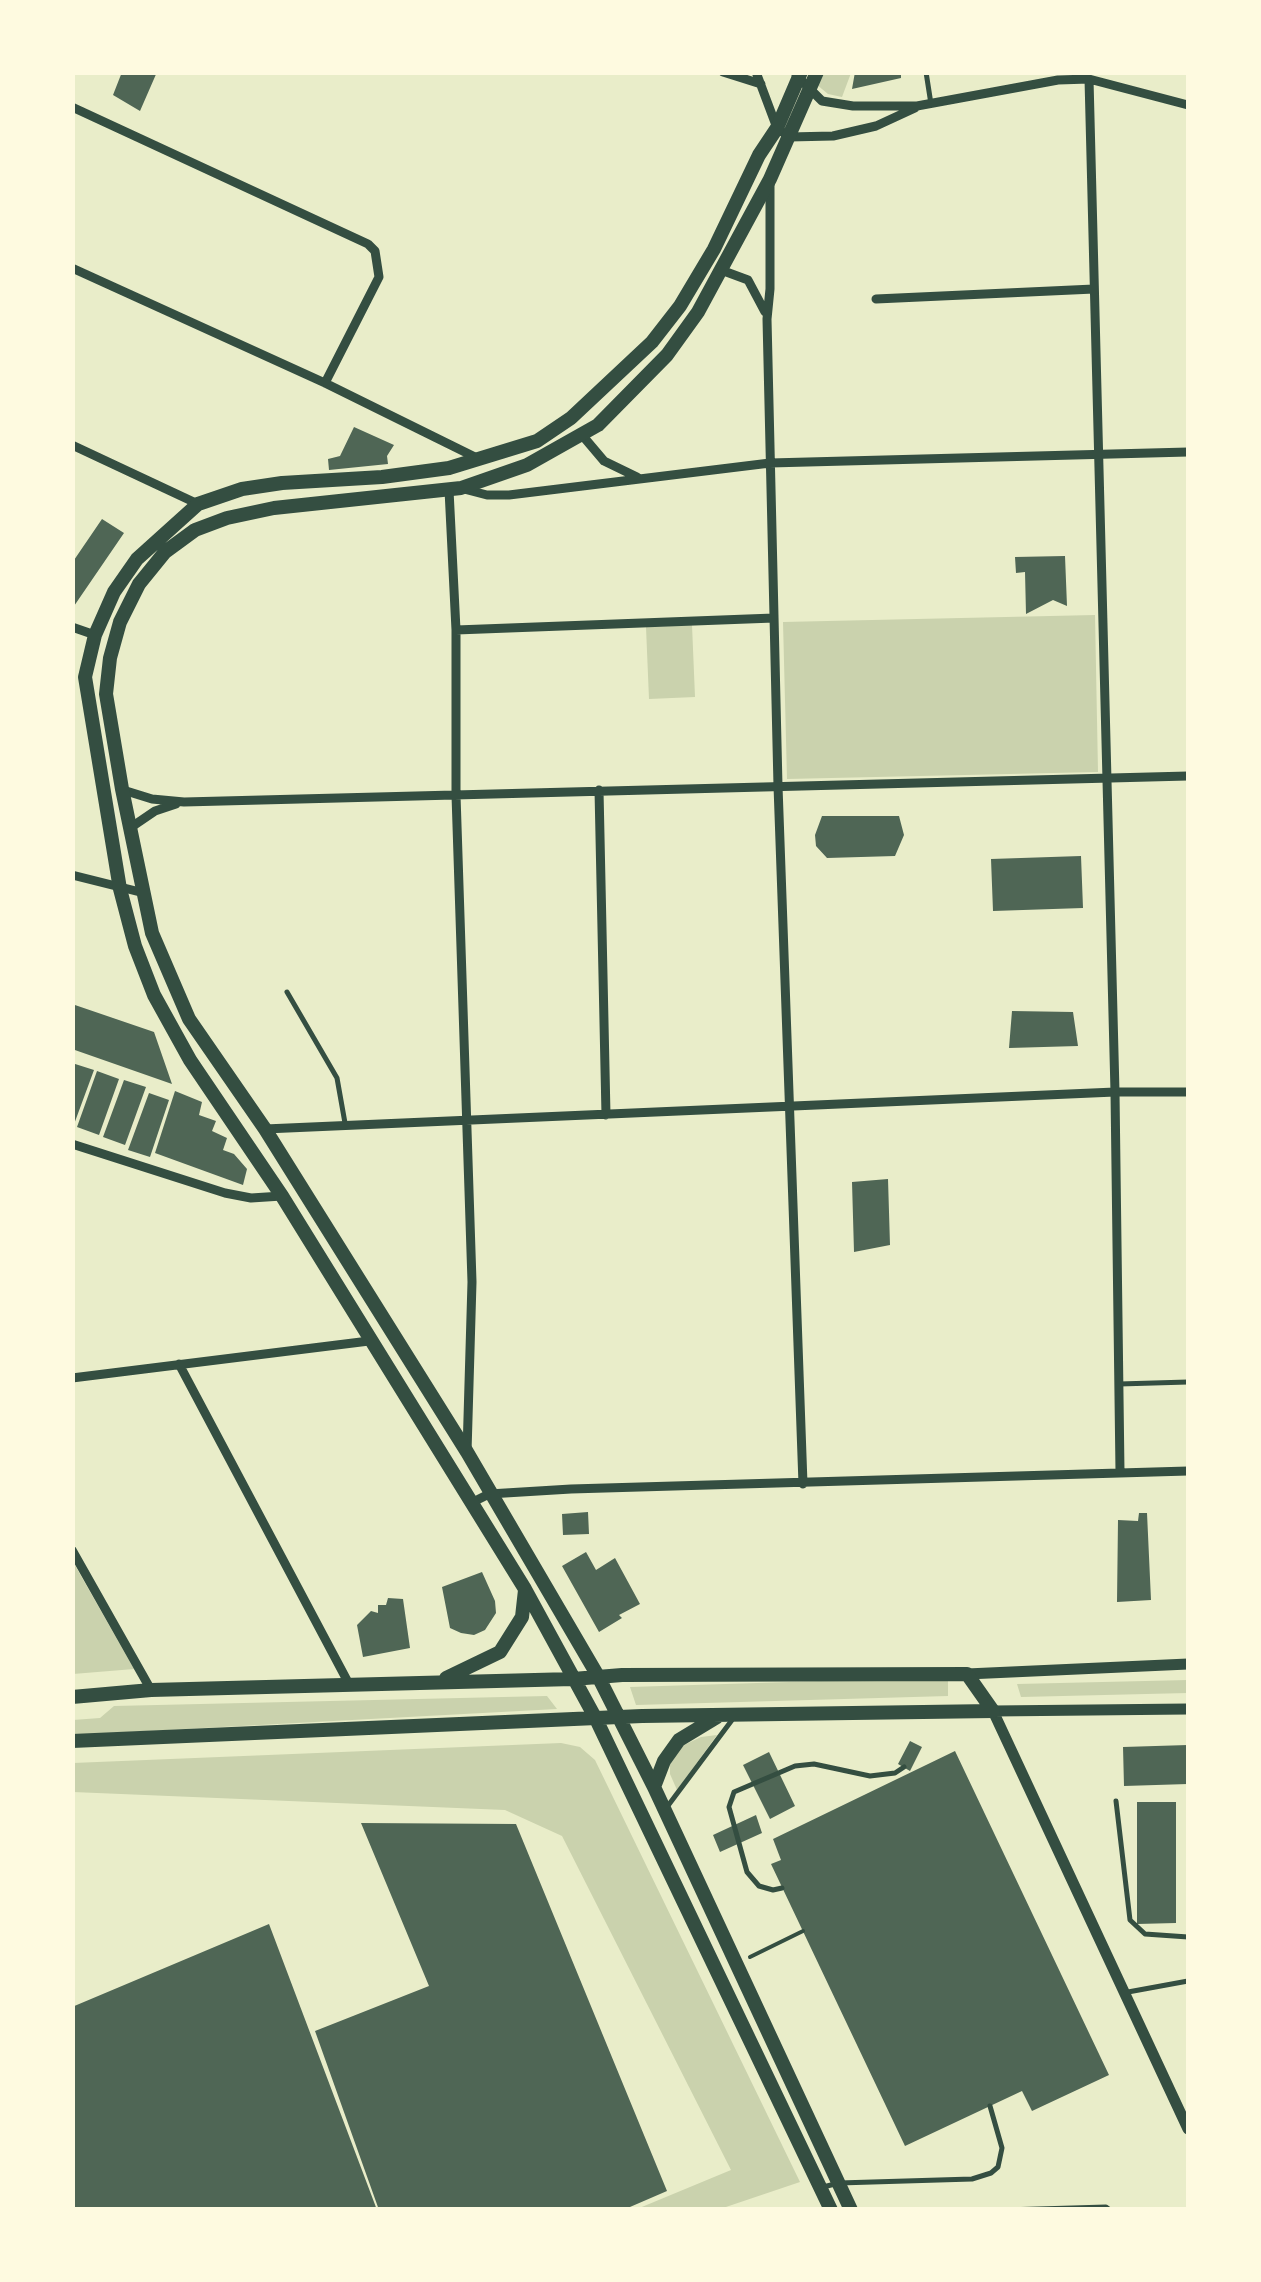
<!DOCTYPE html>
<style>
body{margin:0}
#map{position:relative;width:1261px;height:2282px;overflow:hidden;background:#e9edc9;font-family:"Asap Condensed",sans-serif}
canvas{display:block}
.frame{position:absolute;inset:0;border:75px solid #fefae0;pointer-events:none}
</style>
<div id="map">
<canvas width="1261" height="2282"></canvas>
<div class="frame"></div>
</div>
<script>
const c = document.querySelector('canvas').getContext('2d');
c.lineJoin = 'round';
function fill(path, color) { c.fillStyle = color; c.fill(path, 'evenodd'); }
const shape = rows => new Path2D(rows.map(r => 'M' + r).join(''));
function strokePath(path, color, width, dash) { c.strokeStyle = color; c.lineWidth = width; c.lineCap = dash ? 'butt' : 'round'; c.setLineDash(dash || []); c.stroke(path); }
fill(shape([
 [821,73,851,73,842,97,828,94,816,84],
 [1095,615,1098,772,787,779,783,622],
 [692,625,695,697,649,699,646,627],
 [72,1562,73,1562,134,1669,73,1674],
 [948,1677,948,1696,636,1705,630,1687],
 [1188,1680,1188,1693,1021,1697,1017,1684],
 [547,1696,557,1709,73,1735,73,1720,100,1718,114,1706],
 [717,1735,677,1790,670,1774,670,1764,682,1746,701,1737],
 [561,1743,580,1747,595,1760,800,2182,720,2209,637,2209,731,2170,562,1836,505,1810,73,1792,73,1763]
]), '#cad2ad');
fill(shape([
 [122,72,157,72,140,111,113,95],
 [855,72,901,72,901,78,852,89],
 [354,427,394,445,387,456,388,464,329,470,328,459,340,456],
 [102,519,124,533,72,609,72,563],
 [1065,556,1067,606,1053,600,1026,614,1025,572,1016,573,1015,557],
 [822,816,899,816,904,835,895,856,827,858,816,846,815,835],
 [1081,856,1083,908,993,911,991,859],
 [72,1004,154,1032,172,1084,72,1049],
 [1012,1011,1073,1012,1078,1046,1009,1048],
 [72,1063,94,1070,73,1127,72,1127],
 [97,1071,119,1079,99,1135,77,1127],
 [124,1080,146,1087,125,1145,103,1137],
 [175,1091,202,1102,199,1115,216,1121,212,1131,227,1138,223,1150,234,1154,247,1169,243,1185,155,1153],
 [149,1093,169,1100,150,1157,128,1150],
 [888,1179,890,1245,854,1252,852,1182],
 [588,1512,589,1534,563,1535,562,1514],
 [1139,1513,1147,1513,1151,1600,1117,1602,1118,1520,1138,1521],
 [586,1552,596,1570,615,1558,640,1604,619,1615,622,1618,599,1632,562,1566],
 [482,1572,495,1601,496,1613,485,1630,474,1635,461,1633,450,1628,442,1587],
 [388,1598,403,1599,410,1648,363,1657,357,1625,371,1611,378,1613,378,1605,386,1605],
 [910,1741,922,1747,910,1771,898,1764],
 [1188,1745,1188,1784,1124,1786,1123,1747],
 [955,1751,1109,2075,1032,2111,1022,2091,905,2146,771,1864,781,1860,773,1839],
 [769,1752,795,1806,770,1819,743,1765],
 [1137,1802,1176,1802,1176,1923,1137,1924],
 [756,1815,762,1833,720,1852,713,1835],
 [361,1823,516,1824,667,2191,623,2210,379,2210,315,2031,429,1986],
 [269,1924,377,2210,72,2210,72,2007]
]), '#4f6655');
strokePath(shape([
 [750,1957,803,1931]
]), '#344e41', 4);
strokePath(shape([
 [926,72,931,104],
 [287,992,337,1078,345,1123],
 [1119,1384,1188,1382],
 [1116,1801,1130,1920,1145,1934,1188,1937],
 [667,1807,732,1720],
 [782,1888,773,1890,759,1886,747,1872,729,1807,734,1792,795,1766,814,1764,870,1776,895,1773,904,1767],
 [1128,1992,1188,1981],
 [823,2187,839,2183,972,2179,991,2173,998,2167,1002,2148,990,2106],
 [1004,2210,1106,2207,1110,2210]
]), '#344e41', 5);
strokePath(shape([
 [723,72,761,84],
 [756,72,777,128,789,137,833,136,876,126,915,108],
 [796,75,822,101,853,106,917,106,1058,80,1089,79,1188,105],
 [1089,79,1115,1092,1120,1472],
 [72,107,368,244,375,251,379,277,325,383],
 [770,182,770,289,767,319,778,786,803,1484],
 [72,268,325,383,477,458],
 [721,270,748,280,765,312],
 [876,299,1094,289],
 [582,435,604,461,637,477],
 [72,445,198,504],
 [464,489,487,495,509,495,770,463,1188,452],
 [449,490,456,630,456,795,472,1282,467,1452],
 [72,627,95,635],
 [456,630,774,618],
 [123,790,152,799,184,802,1188,776],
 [599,790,606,1115],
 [130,828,155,811,176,804],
 [72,875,144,893],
 [265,1129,1115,1092,1188,1092],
 [72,1144,225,1193,251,1198,282,1196],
 [179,1364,349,1684],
 [72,1378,369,1341],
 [471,1503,489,1494,571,1489,1188,1471],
 [72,1550,151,1690]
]), '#344e41', 9);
strokePath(shape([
 [967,1674,1188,1664],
 [1188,1709,993,1711,1188,2129]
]), '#344e41', 11);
strokePath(shape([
 [801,72,777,128,759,155,714,249,680,306,652,342,571,418,537,441,449,468,382,477,282,483,242,489,198,504,137,559,114,592,95,635,85,677,120,889,135,946,154,995,190,1060,282,1196,525,1589,596,1719,831,2210],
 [817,72,770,179,698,312,667,355,598,425,527,465,461,488,274,508,227,518,195,530,165,552,139,584,120,622,110,658,106,694,122,789,152,933,189,1019,265,1129,467,1452,598,1676,654,1787,851,2210],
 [446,1678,500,1652,522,1617,525,1590],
 [72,1697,151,1690,573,1679,622,1675,967,1674,993,1711],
 [72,1741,642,1716,993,1711],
 [654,1787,664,1761,679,1740,717,1717]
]), '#344e41', 14);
</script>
